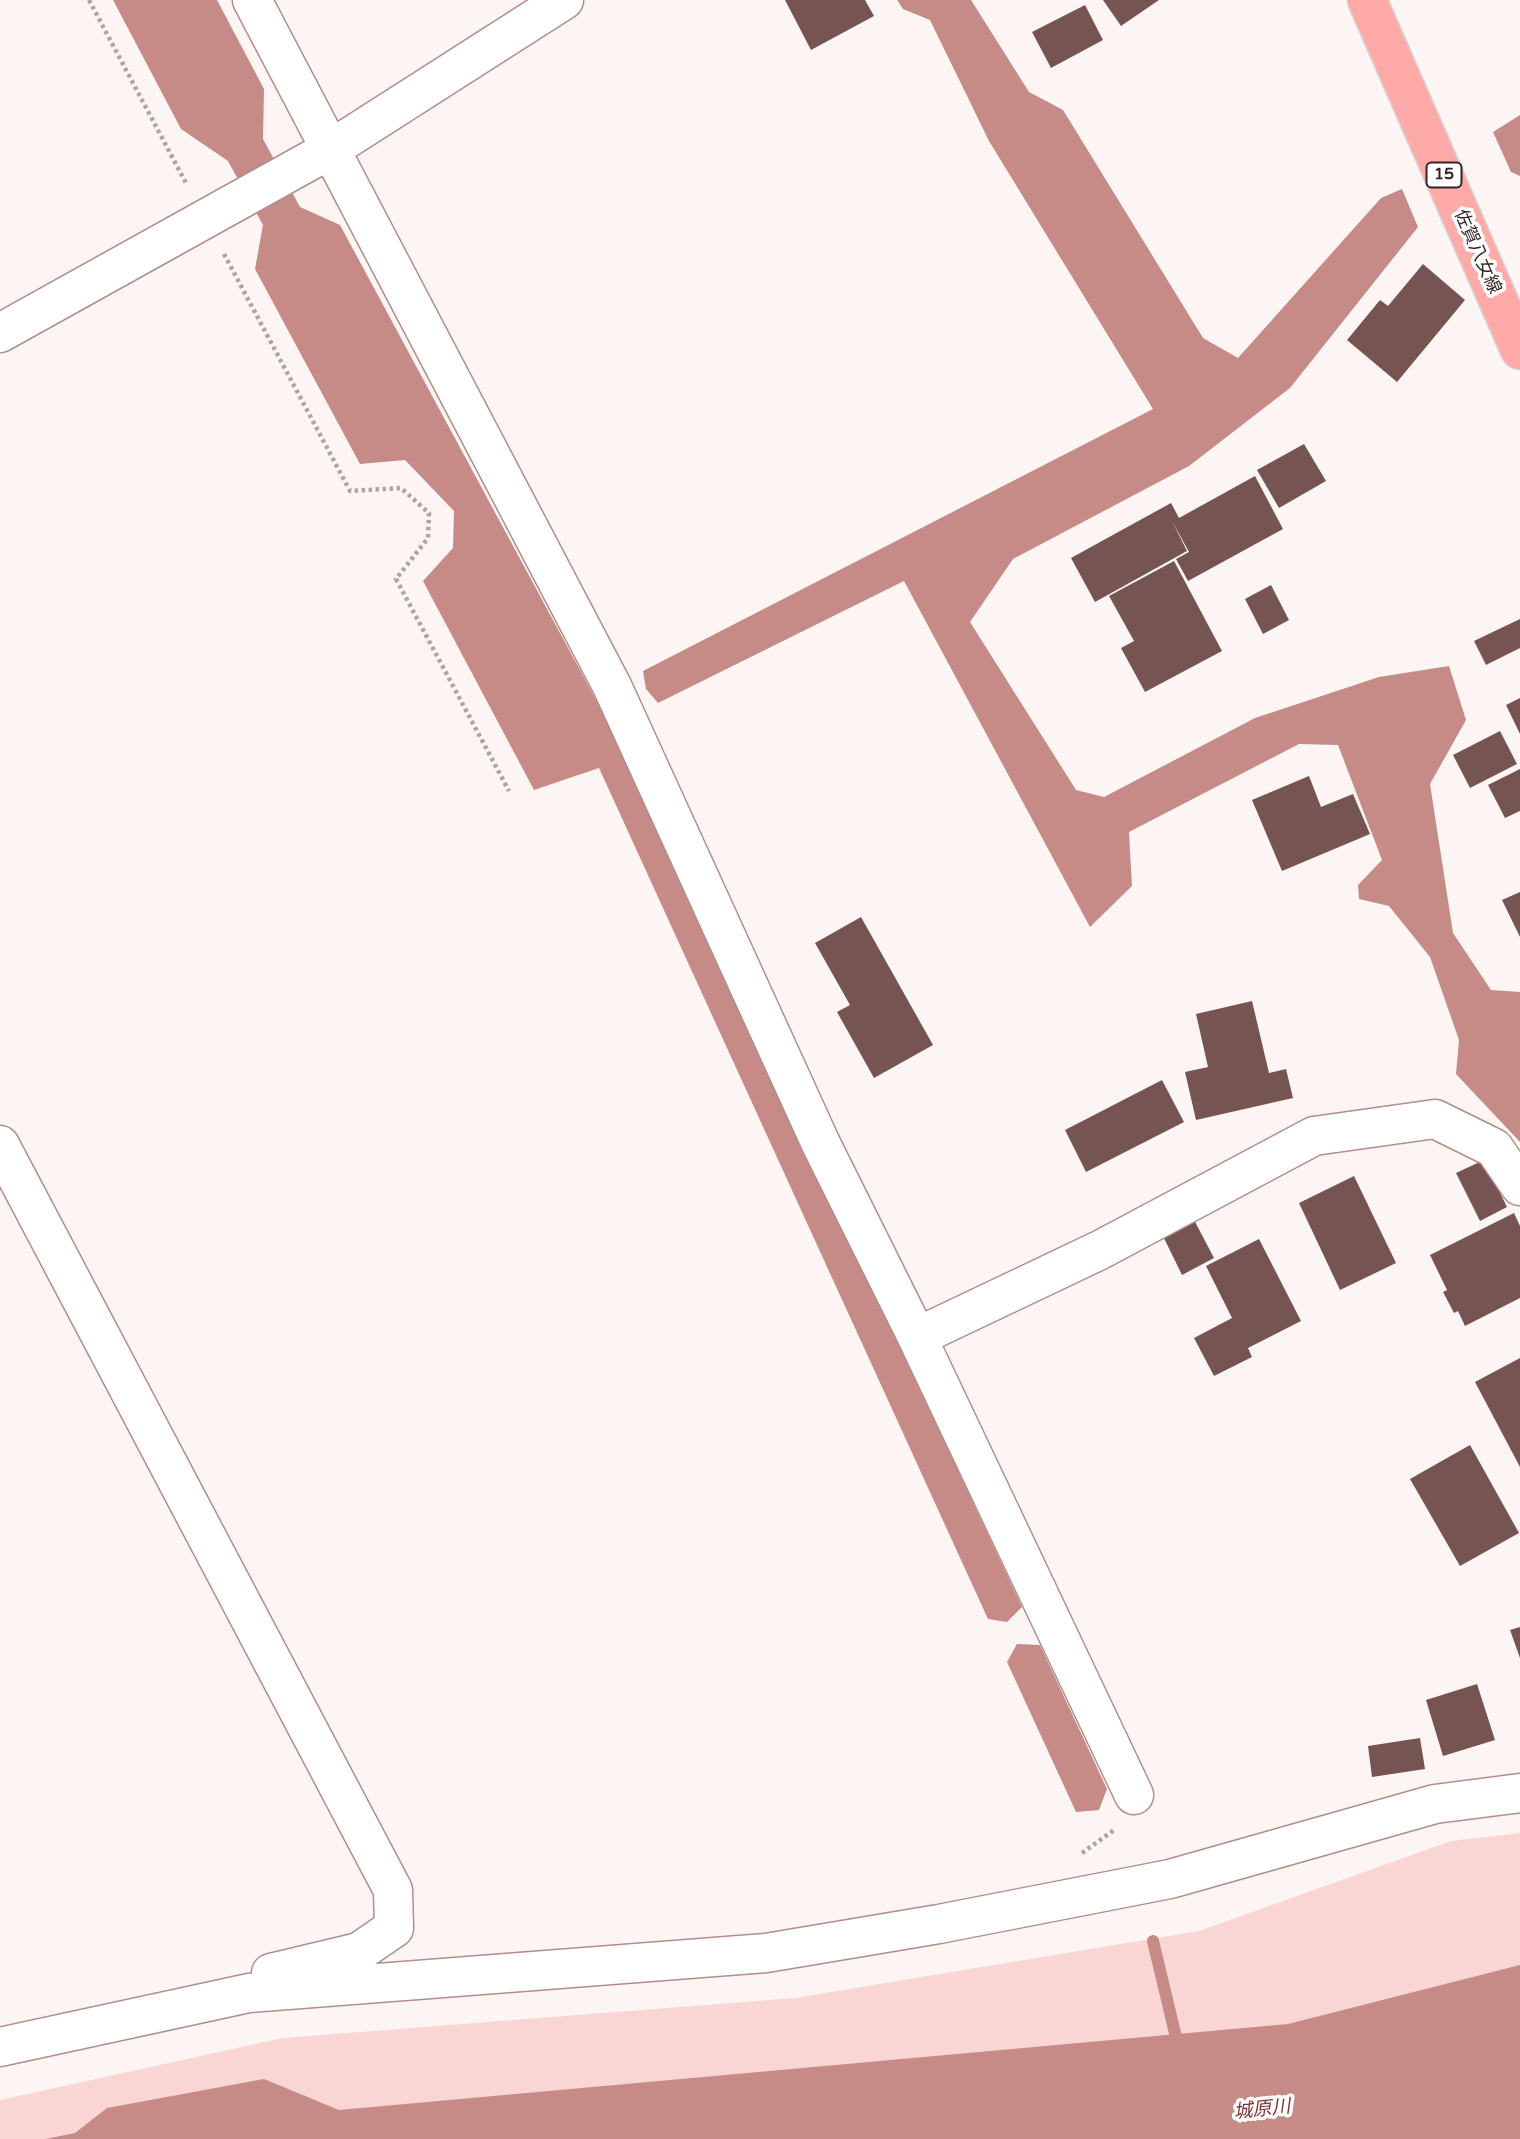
<!DOCTYPE html>
<meta charset="utf-8">
<style>
body{margin:0}
canvas{display:block;background:#fdf5f4}
</style>
<canvas width="1520" height="2139"></canvas>
<script>
const c = document.querySelector('canvas').getContext('2d');
c.lineJoin = 'round';
function fill(path, color) { c.fillStyle = color; c.fill(path, 'evenodd'); }
const shape = rows => new Path2D(rows.map(r => 'M' + r).join(''));
function strokePath(path, color, width, dash) { c.strokeStyle = color; c.lineWidth = width; c.lineCap = dash ? 'butt' : 'round'; c.setLineDash(dash || []); c.stroke(path); }
function write(font, color, halo, rows, align = 'center') {
  c.font = font + ' "Varela Round","Noto Sans JP",sans-serif'; c.lineWidth = 7; c.setLineDash([]); c.textBaseline = 'middle'; c.strokeStyle = halo; c.fillStyle = color; for (const [text, x, y, turn = 0] of rows) {
    c.save(); c.translate(x, y); c.rotate((+turn || 0) * Math.PI / 180); c.textAlign = isNaN(turn) ? turn : align; if (halo) c.strokeText(text, 0, 0); c.fillText(text, 0, 0); c.restore();
  }
}
fill(shape([
 [1520,1833,1520,1979,1271,2054,304,2139,0,2139,0,2100,283,2038,795,1998,1199,1931,1451,1841]
]), '#f9d6d4');
fill(shape([
 [113,0,217,0,264,89,263,139,300,207,340,225,601,709,1022,1607,1007,1622,988,1619,599,768,534,790,423,581,453,548,454,511,405,460,360,464,255,269,263,225,228,161,181,129],
 [897,0,971,0,1029,92,1063,110,1203,338,1238,358,1381,198,1402,189,1418,227,1290,388,1189,466,1013,559,970,622,1076,790,1104,797,1255,718,1379,677,1449,666,1466,720,1430,784,1453,933,1491,990,1520,992,1520,1142,1456,1074,1459,1040,1430,957,1389,906,1359,899,1358,885,1382,860,1338,745,1299,744,1129,832,1132,886,1090,927,904,581,658,703,646,689,643,671,1153,409,989,141,930,20,903,9],
 [1520,115,1520,176,1511,172,1493,132],
 [1017,1644,1040,1645,1107,1789,1099,1810,1076,1812,1007,1662],
 [1520,1965,1520,2139,45,2139,75,2133,107,2108,264,2079,339,2110,1288,2024]
]), '#c68a87');
strokePath(shape([
 [1153,1941,1179,2050]
]), '#c68a87', 12);
fill(shape([
 [785,0,865,0,874,16,811,50],
 [1103,0,1159,0,1121,26],
 [1085,5,1103,40,1051,68,1032,32],
 [1423,264,1465,300,1397,382,1347,340,1380,300,1388,306],
 [1304,444,1326,481,1279,508,1257,470],
 [1255,476,1283,529,1188,581,1176,559,1189,552,1172,521,1187,551,1095,602,1071,558,1171,503,1179,518],
 [1174,561,1222,651,1145,692,1121,648,1134,641,1109,596],
 [1271,585,1289,620,1263,634,1245,599],
 [1520,619,1520,648,1486,665,1474,641],
 [1520,698,1520,734,1506,705],
 [1500,731,1517,764,1470,788,1453,755],
 [1520,769,1520,811,1505,818,1488,785],
 [1309,776,1321,807,1353,794,1370,834,1282,871,1252,800],
 [1520,892,1520,937,1502,900],
 [861,917,933,1045,874,1078,837,1012,850,1005,815,943],
 [1252,1001,1269,1073,1286,1069,1293,1098,1196,1120,1185,1072,1208,1067,1196,1014],
 [1162,1080,1184,1122,1086,1172,1065,1130],
 [1484,1160,1507,1207,1480,1221,1456,1173],
 [1354,1176,1396,1263,1340,1290,1299,1203],
 [1514,1213,1520,1226,1520,1298,1465,1326,1458,1311,1454,1313,1443,1292,1447,1290,1430,1255],
 [1192,1216,1214,1258,1182,1275,1161,1232],
 [1259,1239,1301,1321,1248,1348,1252,1357,1214,1376,1194,1338,1232,1318,1206,1266],
 [1520,1358,1520,1467,1475,1382],
 [1470,1445,1519,1533,1460,1566,1410,1479],
 [1520,1627,1520,1658,1510,1630],
 [1477,1684,1495,1740,1443,1756,1426,1700],
 [1420,1738,1425,1769,1372,1777,1368,1746]
]), '#755452');
const minor = shape([
 [252,0,612,686,821,1144,917,1337,1100,1250,1314,1136,1435,1119,1494,1148,1520,1186],
 [0,333,331,149,564,0],
 [0,1145,393,1890,394,1928,359,1952,271,1973],
 [917,1337,1134,1795],
 [0,2047,249,1993,766,1953,939,1924,1170,1879,1435,1804,1520,1793]
]);
const major = shape([
 [1367,0,1520,350]
]);
strokePath(minor, '#b28e8b', 41);
strokePath(major, '#d6d3d3', 41);
strokePath(shape([
 [89,0,187,185],
 [224,254,350,491,401,488,429,513,428,538,396,579,509,791],
 [1082,1853,1114,1830]
]), '#afa4a4', 4.5, [3.5, 3.5]);
strokePath(minor, '#fff', 38);
strokePath(major, '#feaaa9', 38);
for (const [x, y, w] of [
 [1444,175,35]
]) { const box = new Path2D(); box.roundRect(x - w / 2, y - 12.5, w, 25, 5); c.fillStyle = '#fff'; c.fill(box); strokePath(box, '#332424', 2); }
write('bold 16px', '#332424', null, [
 ["15",1444,175]
]);
write('18px', '#332424', '#fff', [
 ["佐賀八女線",1477,252,66]
]);
write('italic 19px', '#7d3332', '#fff', [
 ["城原川",1262,2110,-6]
]);
</script>
